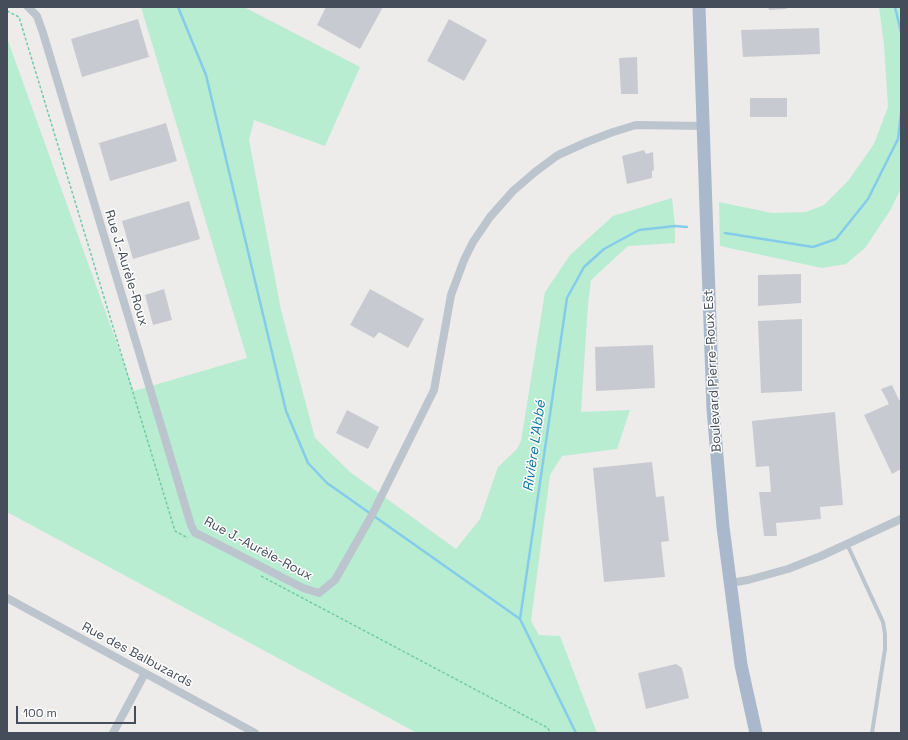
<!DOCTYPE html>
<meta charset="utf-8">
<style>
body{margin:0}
#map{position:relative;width:908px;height:740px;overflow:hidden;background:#eeebeb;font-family:"Space Grotesk",sans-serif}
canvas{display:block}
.frame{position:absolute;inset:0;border:8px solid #444d59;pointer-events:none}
.scale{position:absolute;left:16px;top:706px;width:120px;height:18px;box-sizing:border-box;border:2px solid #444d59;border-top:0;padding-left:5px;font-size:12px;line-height:14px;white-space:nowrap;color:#444d59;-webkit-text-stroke:3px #fff;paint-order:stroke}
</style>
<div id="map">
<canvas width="908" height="740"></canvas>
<div class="frame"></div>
<div class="scale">100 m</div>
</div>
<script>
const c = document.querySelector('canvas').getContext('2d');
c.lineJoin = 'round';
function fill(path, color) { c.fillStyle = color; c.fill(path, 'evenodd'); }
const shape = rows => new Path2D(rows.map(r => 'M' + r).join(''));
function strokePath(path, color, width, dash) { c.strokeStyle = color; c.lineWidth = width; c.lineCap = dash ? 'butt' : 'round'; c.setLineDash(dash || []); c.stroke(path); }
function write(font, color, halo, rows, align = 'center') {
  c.font = font + ' "Space Grotesk",sans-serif'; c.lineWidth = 3; c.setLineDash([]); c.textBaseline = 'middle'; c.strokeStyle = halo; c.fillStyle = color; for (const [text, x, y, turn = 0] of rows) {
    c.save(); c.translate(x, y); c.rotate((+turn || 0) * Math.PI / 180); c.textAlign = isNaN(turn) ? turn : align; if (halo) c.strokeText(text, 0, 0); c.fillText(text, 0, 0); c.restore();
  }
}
fill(shape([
 [141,7,244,7,360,67,325,146,254,120,249,140,281,310,315,438,350,472,456,549,480,519,498,467,517,449,521,441,545,292,570,255,613,216,672,198,675,226,675,243,628,246,591,280,588,304,581,412,630,410,617,449,562,456,550,475,531,621,539,635,560,636,597,733,417,733,7,512,7,38,134,391,247,358],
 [879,7,901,7,901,188,891,209,865,248,846,264,822,268,720,246,719,202,772,213,806,212,824,205,848,181,874,144,888,107,884,45]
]), '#b8edd2');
strokePath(shape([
 [178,7,206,75,286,411,308,463,327,483,520,619],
 [895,7,901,32],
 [725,233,813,247,836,239,868,199,898,139,901,113],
 [576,733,520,619,567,298,584,267,604,249,639,230,675,226,687,227]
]), '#85cceb', 2.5);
fill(shape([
 [326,7,383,7,360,49,317,25],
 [768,7,790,7,785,9,769,10],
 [138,19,149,57,82,77,71,39],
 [449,19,487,40,464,81,427,61],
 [819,28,820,54,743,57,741,30],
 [637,57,638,94,621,94,619,58],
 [750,98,787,98,787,117,750,117],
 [166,123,177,161,110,181,99,143],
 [644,150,646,154,653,152,654,170,652,171,652,178,627,184,622,156],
 [189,201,200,239,133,259,122,221],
 [801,274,801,303,758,306,758,275],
 [164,289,172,320,153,325,145,295],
 [370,289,424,319,408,348,379,332,374,338,350,325],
 [802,319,802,391,761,393,758,321],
 [653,345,655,388,596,391,595,347],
 [892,385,899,400,901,399,901,469,892,474,864,415,889,404,881,389],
 [347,410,379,427,368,449,336,433],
 [835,412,843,505,820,507,821,519,776,523,777,536,764,536,759,492,771,492,769,466,756,467,752,421],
 [652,462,656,497,664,496,669,541,661,542,665,577,604,582,593,468],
 [676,664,682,668,689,698,646,709,638,673]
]), '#c8cad1');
strokePath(shape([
 [7,11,19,17,175,531,188,538],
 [261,576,548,728,550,733]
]), '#71cba7', 1.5, [3, 2]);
strokePath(shape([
 [847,544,883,622,885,634,885,649,872,733]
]), '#bcc4ce', 4);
strokePath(shape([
 [28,7,37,16,43,33,191,525,195,533,202,536,303,588,319,593,335,580,372,515,434,390,451,295,464,260,473,242,490,217,513,191,535,172,558,155,587,142,613,132,636,125,702,126],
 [730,583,748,580,788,569,821,556,901,519],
 [7,598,255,733],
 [113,733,145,673]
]), '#bcc4ce', 8);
strokePath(shape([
 [699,7,713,409,723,527,741,665,756,733]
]), '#aab8cb', 13);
write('13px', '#444d59', '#fff', [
 ["Rue J.-Aurèle-Roux",126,268,73],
 ["Boulevard Pierre-Roux Est",713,371,-93],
 ["Rue J.-Aurèle-Roux",258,549,28],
 ["Rue des Balbuzards",137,655,28]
]);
write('italic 14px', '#0c76a3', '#fff', [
 ["Rivière L'Abbé",535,446,-82]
]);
</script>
